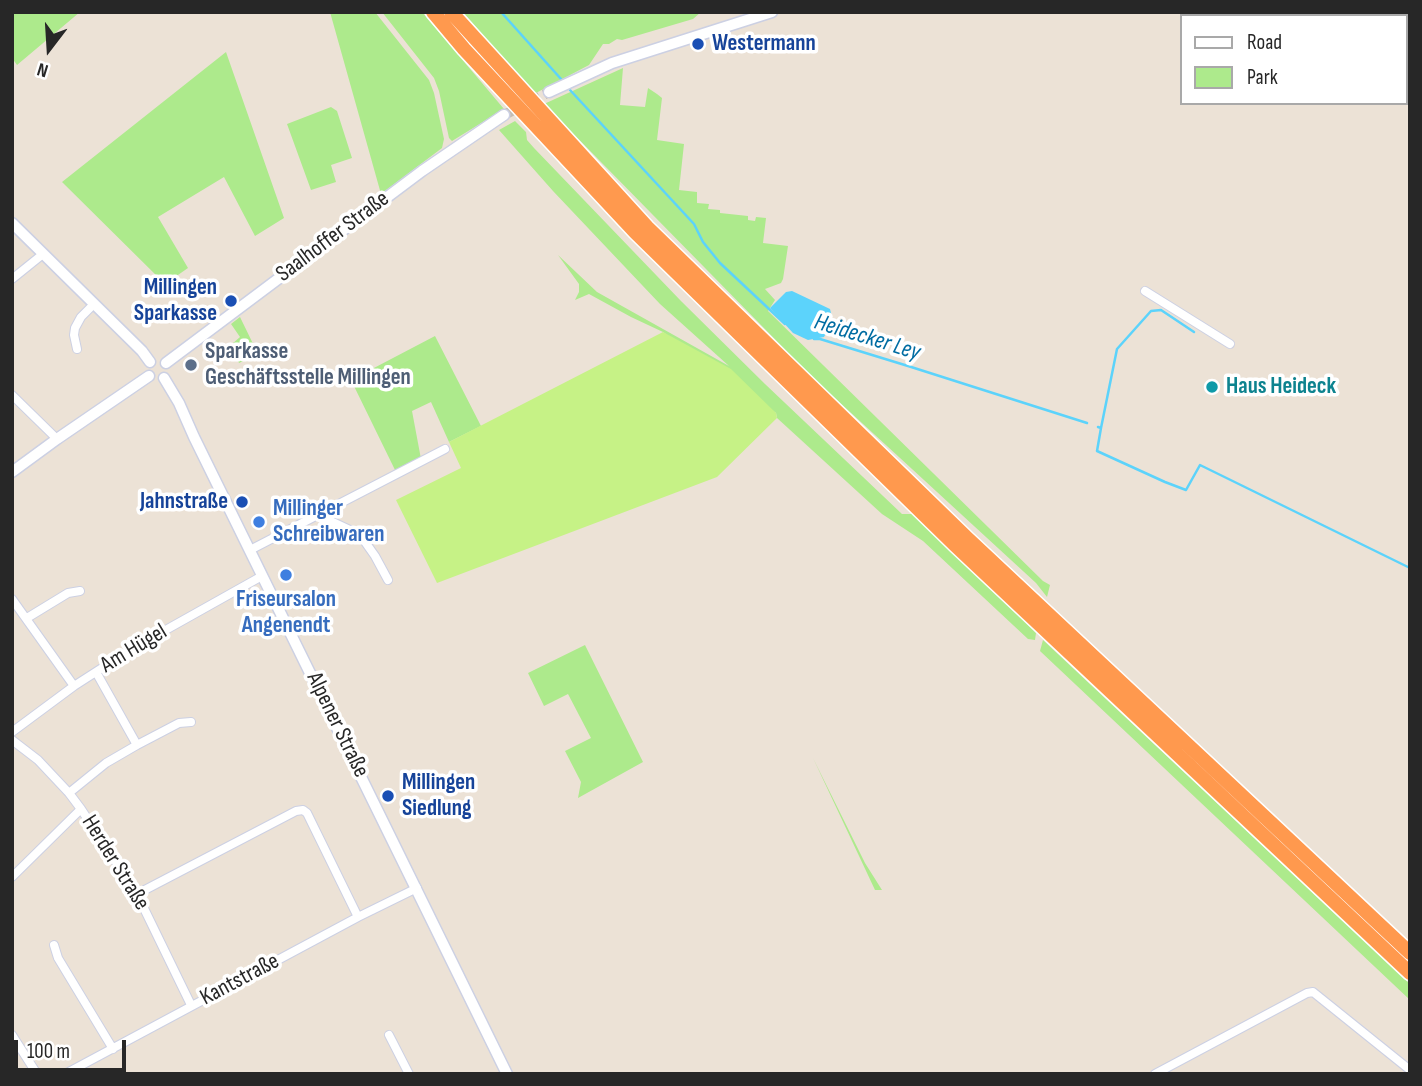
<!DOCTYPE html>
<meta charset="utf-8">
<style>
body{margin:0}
#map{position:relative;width:1422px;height:1086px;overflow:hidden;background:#ece2d6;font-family:"Sofia Sans Condensed",sans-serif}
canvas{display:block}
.frame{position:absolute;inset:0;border:14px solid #272727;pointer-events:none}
.legend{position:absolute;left:1180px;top:14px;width:228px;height:91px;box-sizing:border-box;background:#fff;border:2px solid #a9a9a9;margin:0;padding:9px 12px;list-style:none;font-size:21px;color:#272727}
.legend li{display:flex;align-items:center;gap:14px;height:35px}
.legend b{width:35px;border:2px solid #a9a9a9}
.north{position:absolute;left:14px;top:14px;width:70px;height:70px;-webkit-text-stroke:5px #fff;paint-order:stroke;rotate:197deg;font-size:19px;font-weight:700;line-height:28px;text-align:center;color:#272727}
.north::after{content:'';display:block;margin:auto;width:24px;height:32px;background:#272727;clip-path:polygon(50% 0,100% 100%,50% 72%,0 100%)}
.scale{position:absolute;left:14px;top:1040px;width:112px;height:32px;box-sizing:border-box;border:4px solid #272727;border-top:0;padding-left:9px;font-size:21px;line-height:24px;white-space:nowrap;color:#272727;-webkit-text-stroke:5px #fff;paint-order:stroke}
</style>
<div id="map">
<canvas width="1422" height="1086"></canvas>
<div class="frame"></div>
<ul class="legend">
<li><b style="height:9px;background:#fff"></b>Road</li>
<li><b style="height:19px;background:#adea8c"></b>Park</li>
</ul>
<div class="north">N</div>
<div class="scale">100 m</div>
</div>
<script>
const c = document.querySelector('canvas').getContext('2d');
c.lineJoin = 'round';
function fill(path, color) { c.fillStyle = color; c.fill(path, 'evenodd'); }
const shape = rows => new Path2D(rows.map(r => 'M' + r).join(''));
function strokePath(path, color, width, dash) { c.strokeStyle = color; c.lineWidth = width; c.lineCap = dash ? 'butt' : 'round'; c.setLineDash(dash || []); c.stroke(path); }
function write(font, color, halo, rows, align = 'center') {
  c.font = font + ' "Sofia Sans Condensed",sans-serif'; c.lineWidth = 7; c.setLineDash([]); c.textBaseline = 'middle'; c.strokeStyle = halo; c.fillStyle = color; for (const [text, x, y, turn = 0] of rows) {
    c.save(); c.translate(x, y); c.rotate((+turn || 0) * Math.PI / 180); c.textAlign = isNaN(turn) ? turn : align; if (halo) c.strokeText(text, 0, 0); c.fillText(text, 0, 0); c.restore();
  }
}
fill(shape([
 [12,12,80,12,17,65,12,58],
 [330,12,375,12,429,80,434,93,444,139,442,148,381,194],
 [382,12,422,12,504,109,452,141,449,138,439,91,434,78],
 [463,12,701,12,693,19,622,40,617,39,609,44,603,44,589,65,534,94],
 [226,52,284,218,255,236,224,177,158,217,188,268,165,284,62,182],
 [623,68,620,105,645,107,648,88,657,94,662,98,657,140,684,144,679,190,697,192,697,203,709,204,708,209,720,210,720,213,748,216,748,220,755,221,756,217,766,218,763,243,788,246,783,279,781,283,765,289,775,300,768,311,1043,581,1050,585,1047,597,1036,583,813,378,544,104],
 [331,107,337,111,352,158,331,165,336,182,311,190,287,124],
 [515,121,526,132,527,140,534,148,681,301,765,384,902,514,912,514,1030,627,1036,633,1035,640,1028,639,923,541,882,514,777,418,776,413,663,332,631,317,589,294,575,300,579,292,579,284,558,255,597,292,729,366,660,304,553,191,499,130],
 [240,317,258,354,239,363,232,344,240,337,231,324],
 [435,336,481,426,449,442,431,402,412,411,421,459,396,472,351,380],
 [1043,640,1410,984,1410,1000,1040,651],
 [585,645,643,762,578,798,581,782,565,751,591,738,568,694,544,706,528,673],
 [813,758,865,863,882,890,875,890]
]), '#adea8c');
fill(shape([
 [663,332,731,369,776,413,777,418,717,477,437,583,396,500,461,468,449,442]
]), '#c6f286');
fill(shape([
 [792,291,830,309,832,317,831,325,824,337,808,340,793,333,770,308,786,292]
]), '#5cd3fb');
strokePath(shape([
 [501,12,561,79],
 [570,90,694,224,703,242,720,263,785,324],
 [814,339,820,339,908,366,1087,423],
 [1098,427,1101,428,1097,451,1165,482,1186,490,1200,465,1410,568],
 [1101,428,1117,349,1151,311,1161,310,1194,332]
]), '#5cd3fb', 2.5);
strokePath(shape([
 [504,115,549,92]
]), '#c5bdb3', 10, [10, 5]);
const street = shape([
 [1382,12,1386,16],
 [1406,35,1410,39],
 [12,279,43,254],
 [1145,291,1230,344],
 [77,349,74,335,75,328,81,317,94,304],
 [12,395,57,439],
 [318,515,350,530,363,539,375,556,388,580],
 [250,550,445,449],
 [12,599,74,686],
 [27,618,68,593,80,591],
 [12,732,74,686,130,650,262,576],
 [12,740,38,760,69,793,81,809,137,894,191,1005],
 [137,745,179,723,191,722],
 [69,793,106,763,137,745,96,672],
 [12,877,81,809],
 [137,894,296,811,303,810,307,813,358,917],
 [54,945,58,958,113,1049],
 [12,1035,37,1074],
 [389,1035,409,1074],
 [65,1074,358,917,417,888],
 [1155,1074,1307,993,1313,992,1410,1070]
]);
const secondary = shape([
 [549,92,612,63,772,12],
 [12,223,142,351,150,362],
 [166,363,422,171,504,115],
 [164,378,179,403,194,437,507,1074],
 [12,472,57,439,149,376]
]);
const highway = shape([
 [433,12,464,49,635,232,955,545,1410,973],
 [451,12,647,227,967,538,1410,953]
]);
strokePath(street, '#ccd0e3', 10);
strokePath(secondary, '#ccd0e3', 13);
strokePath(highway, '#fff', 17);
strokePath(street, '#fff', 8);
strokePath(secondary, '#fff', 10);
strokePath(highway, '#ff994e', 14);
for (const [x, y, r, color] of [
 [698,44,7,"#1a4fb4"],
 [231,301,7,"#1a4fb4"],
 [191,365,7,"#5c6f8a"],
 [1212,387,7,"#0f9aa8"],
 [242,502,7,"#1a4fb4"],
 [259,522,7,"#3f7fe0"],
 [286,575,7,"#3f7fe0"],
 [388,796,7,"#1a4fb4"]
]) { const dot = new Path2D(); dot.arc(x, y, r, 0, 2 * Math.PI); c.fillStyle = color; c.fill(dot); strokePath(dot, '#fff', 2.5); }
write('bold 23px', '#164399', '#fff', [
 ["Westermann",712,44],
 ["Millingen",217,288,"right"],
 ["Sparkasse",217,314,"right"],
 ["Jahnstraße",228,502,"right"],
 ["Millingen",402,783],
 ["Siedlung",402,809]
], 'left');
write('23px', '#272727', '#fff', [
 ["Saalhoffer Straße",333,237,-37],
 ["Am Hügel",134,649,-31],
 ["Alpener Straße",337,725,64],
 ["Herder Straße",115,863,58],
 ["Kantstraße",240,980,-28]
]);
write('bold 23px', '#4e5e75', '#fff', [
 ["Sparkasse",205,352],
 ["Geschäftsstelle Millingen",205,378]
], 'left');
write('bold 23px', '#0d838f', '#fff', [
 ["Haus Heideck",1226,387]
], 'left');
write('bold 23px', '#366cbe', '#fff', [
 ["Millinger",273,509],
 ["Schreibwaren",273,535],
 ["Friseursalon",286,600,"center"],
 ["Angenendt",286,626,"center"]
], 'left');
write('italic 24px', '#006ca2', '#fff', [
 ["Heidecker Ley",867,338,17]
]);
</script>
